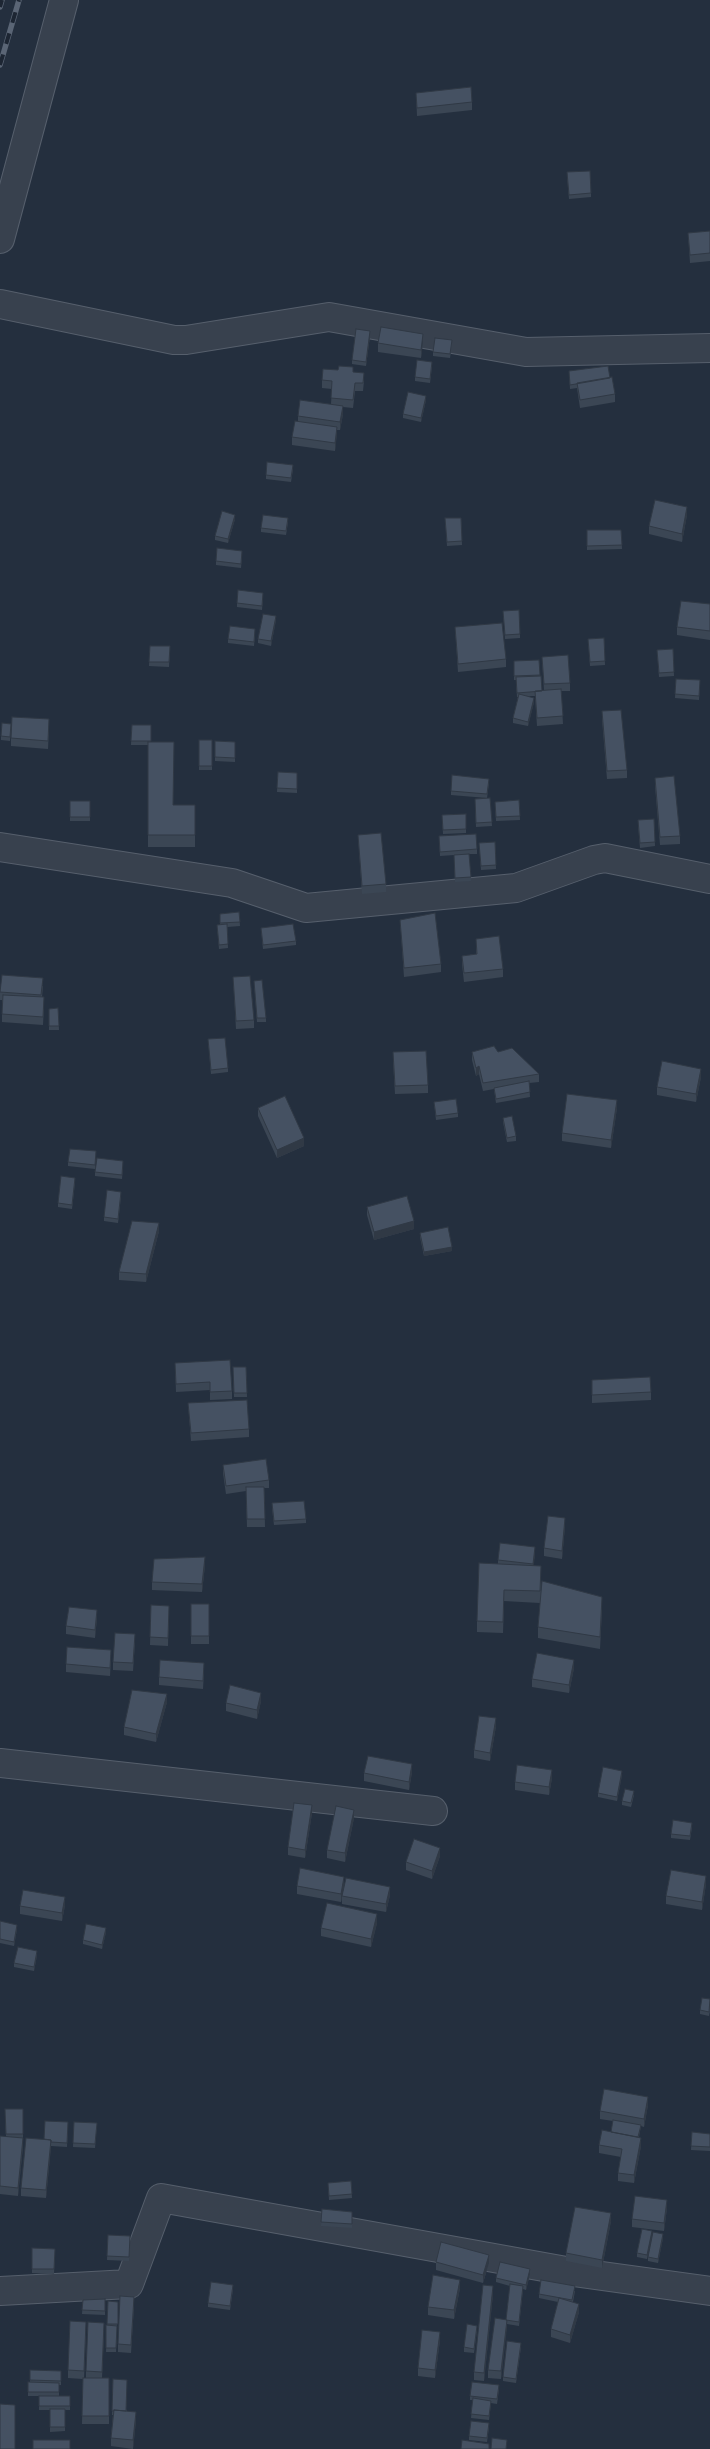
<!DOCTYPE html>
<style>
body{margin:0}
canvas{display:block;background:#242f3e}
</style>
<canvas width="710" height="2449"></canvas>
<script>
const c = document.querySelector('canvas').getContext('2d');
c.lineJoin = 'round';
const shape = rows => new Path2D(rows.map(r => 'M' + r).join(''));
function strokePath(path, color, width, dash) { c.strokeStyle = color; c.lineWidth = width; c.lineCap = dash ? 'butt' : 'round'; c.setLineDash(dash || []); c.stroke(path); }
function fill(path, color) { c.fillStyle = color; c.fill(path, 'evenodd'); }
const minor = shape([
 [0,239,64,0],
 [0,304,174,340,186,340,329,317,526,352,710,348],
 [0,847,232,883,306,908,516,888,594,860,605,858,710,879],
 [0,1763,433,1811],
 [0,2291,129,2284,161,2198,566,2271,710,2291]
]);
strokePath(minor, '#565f6c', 30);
strokePath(minor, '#38414e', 28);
const rail = shape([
 [0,7,2,0],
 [0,65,19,0]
]);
strokePath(rail, '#5a6575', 5.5);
strokePath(rail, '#1d2633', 4, [11]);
fill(shape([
 [416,93,472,102,472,110,417,116],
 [567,176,591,193,591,197,569,199],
 [710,231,710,261,690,263,688,233],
 [370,336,366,366,352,364,352,360],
 [423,342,421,358,378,352,378,343],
 [452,344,450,358,433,356,433,352],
 [432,366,430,383,415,381,415,377],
 [569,371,610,378,615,394,615,402,580,408,577,388,570,389],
 [353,372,364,381,363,391,355,391,353,408,343,407,343,414,340,430,337,430,335,451,292,445,292,437,298,421,298,416,331,404,332,389,322,388,322,380],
 [426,400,421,422,403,418,403,414],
 [293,469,291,482,266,479,266,475],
 [687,515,682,542,649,534,649,526],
 [445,518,461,518,462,545,447,546],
 [235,519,228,543,215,540,215,536],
 [288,522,286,535,261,532,261,528],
 [587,530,621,530,622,549,587,550],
 [242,555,241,568,216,565,216,561],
 [263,597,262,610,237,607,237,603],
 [710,604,710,640,677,635,677,627],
 [503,611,520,634,520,638,505,639],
 [276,620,271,646,258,643,258,639],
 [455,627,506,659,506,667,458,672],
 [255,633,254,646,228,643,228,639],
 [604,638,605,665,590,666,588,639],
 [150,646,170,646,169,667,149,666],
 [673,649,674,676,659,677,657,650],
 [542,657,570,683,570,691,561,691,563,724,537,726,535,696,528,696,534,702,528,726,513,723,513,718,518,697,517,697,516,680,514,680,514,661,539,660,540,676,542,691,544,691],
 [676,679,700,680,699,700,675,698],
 [602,711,627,770,627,778,607,779,602,719],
 [132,725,151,742,173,805,195,805,195,847,148,847,148,745,131,745],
 [49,727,48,749,11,746,11,738],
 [11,728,10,741,1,740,1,736],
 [199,740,212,740,212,770,199,770],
 [215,741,235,742,235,762,215,761],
 [278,772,297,773,297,793,277,792],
 [655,778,680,836,680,844,660,845,655,786],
 [489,783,487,798,451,795,451,791],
 [490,798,492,826,476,827,475,799],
 [519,800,520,820,496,821,495,802],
 [70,801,90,801,90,821,70,821],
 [466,814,466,833,443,834,442,815],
 [654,819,655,846,640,848,638,824],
 [358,835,386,884,386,892,362,894],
 [439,836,477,849,477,854,469,854,471,881,455,882,454,855,440,856],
 [495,842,496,869,481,870,479,843],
 [239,912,240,926,227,927,228,948,219,949,217,925,220,925,220,914],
 [400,920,441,964,441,972,404,977],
 [261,928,296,941,296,945,263,949],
 [476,939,503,969,503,977,464,982,462,964,462,956,476,954],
 [233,977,254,1020,254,1028,236,1029],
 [254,981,266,1018,266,1022,257,1022],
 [43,986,42,997,44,1005,43,1025,2,1022,2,1000,0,1000,0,992],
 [58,1008,59,1030,49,1030,49,1009],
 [208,1039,228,1068,228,1072,211,1074],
 [472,1052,498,1052,539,1074,539,1082,529,1083,530,1097,496,1103,494,1089,483,1091,479,1074,476,1076,472,1060],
 [393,1060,428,1085,428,1093,395,1094],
 [701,1077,696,1102,657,1095,657,1087],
 [434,1102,458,1113,458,1117,436,1120],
 [258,1108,304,1146,277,1158,258,1116],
 [617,1108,611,1148,562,1141,562,1133],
 [503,1118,516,1136,516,1141,507,1142,503,1122],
 [96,1155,95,1169,68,1166,68,1162],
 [123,1165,122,1179,95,1176,95,1172],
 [75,1182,72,1209,58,1207,58,1203],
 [121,1196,118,1223,104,1221,104,1217],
 [367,1207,414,1229,374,1240,367,1215],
 [159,1231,146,1282,119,1280,119,1272],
 [420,1233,452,1251,424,1256,420,1237],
 [175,1363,232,1391,232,1399,210,1400,210,1390,176,1392],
 [233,1367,246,1367,247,1397,234,1397],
 [592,1380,651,1392,651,1400,592,1403],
 [188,1403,249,1429,249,1437,191,1441],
 [223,1465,269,1480,269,1488,264,1488,265,1527,247,1527,246,1491,226,1494,223,1473],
 [272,1508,306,1519,306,1523,274,1525],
 [565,1526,562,1559,544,1556,544,1548],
 [535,1555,533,1566,541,1577,541,1597,602,1609,600,1649,538,1638,538,1627,540,1603,504,1601,503,1633,477,1632,477,1621,498,1564,498,1560],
 [205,1565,202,1592,152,1590,152,1582],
 [191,1604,209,1604,209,1644,191,1644],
 [151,1605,169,1606,168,1646,150,1645],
 [97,1618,95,1638,66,1634,66,1626],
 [135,1642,133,1671,113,1670,113,1662],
 [111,1658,110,1676,66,1672,66,1664],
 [574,1668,569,1693,532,1687,532,1679],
 [204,1671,203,1689,159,1685,159,1677],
 [261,1701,257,1719,226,1711,226,1703],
 [167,1702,156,1742,124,1735,124,1727],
 [496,1726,490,1761,474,1758,474,1750],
 [412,1772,409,1790,364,1781,364,1773],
 [622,1775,617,1801,598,1797,598,1793],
 [552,1778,549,1795,515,1790,515,1782],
 [634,1795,631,1807,622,1805,622,1801],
 [312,1813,305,1858,288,1855,288,1847],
 [354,1818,345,1862,327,1858,327,1850],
 [692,1827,690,1840,671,1838,671,1834],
 [440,1856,432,1879,406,1870,406,1862],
 [706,1884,702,1910,666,1904,666,1896],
 [344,1885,341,1902,297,1894,297,1886],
 [390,1895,386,1912,342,1904,342,1896],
 [65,1905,62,1921,20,1914,20,1906],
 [0,1921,17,1929,14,1946,0,1943],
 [377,1923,371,1947,321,1936,321,1928],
 [106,1932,102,1949,83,1944,83,1940],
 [37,1955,34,1971,14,1967,14,1963],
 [710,1999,710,2010,709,2016,700,2014,700,2010],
 [648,2105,644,2127,641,2126,639,2137,641,2146,634,2183,618,2181,618,2173,621,2157,599,2153,599,2145,611,2132,613,2121,600,2119,600,2111],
 [5,2109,23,2109,23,2138,21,2138,23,2146,18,2196,0,2194,0,2136,6,2137],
 [68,2122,67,2147,51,2146,46,2198,21,2196,21,2188,44,2139],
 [74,2122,97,2123,95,2148,73,2147],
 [692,2132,710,2134,710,2151,691,2150],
 [351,2181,352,2198,329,2200,328,2183],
 [667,2208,664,2231,632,2227,632,2219],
 [322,2209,352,2212,352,2228,321,2226],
 [611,2221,602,2268,566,2261,566,2253],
 [108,2235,130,2236,129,2261,107,2260],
 [652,2235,647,2259,637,2257,637,2253],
 [663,2238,658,2263,648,2261,648,2257],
 [32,2248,55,2249,54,2274,32,2273],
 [436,2262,489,2263,483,2283,436,2270],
 [530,2274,526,2290,523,2289,519,2326,507,2324,501,2379,488,2378,488,2370,506,2320,510,2286,496,2282,496,2278],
 [460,2288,454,2319,428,2315,428,2307],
 [233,2289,230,2310,208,2307,208,2303],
 [575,2291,573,2302,579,2312,570,2343,551,2337,551,2329,558,2302,539,2298,539,2294],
 [493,2294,484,2381,474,2380,474,2372],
 [105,2299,105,2315,82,2314,83,2300],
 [108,2301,118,2302,116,2352,106,2352],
 [134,2305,131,2353,118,2352,118,2344],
 [86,2330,84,2378,86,2378,86,2371,104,2331,102,2378,109,2378,109,2424,82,2424,83,2379,68,2378,68,2370],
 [477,2330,474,2353,464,2352,464,2347],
 [440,2340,435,2378,418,2376,418,2368],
 [521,2347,516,2383,503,2381,503,2377],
 [30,2370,61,2371,61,2385,59,2385,59,2396,70,2396,70,2410,65,2410,65,2431,50,2432,50,2410,39,2410,39,2396,28,2396,28,2382,30,2382],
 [113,2379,127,2411,136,2420,133,2449,111,2446,111,2438,113,2415,112,2415],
 [499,2389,497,2404,491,2403,489,2420,471,2418,473,2400,470,2400,470,2396],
 [489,2427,487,2442,469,2440,469,2436]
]), '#3b4654');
fill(shape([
 [370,331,370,336,366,366,366,362],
 [423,334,423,342,421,358,421,350],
 [426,396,426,400,421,422,421,418],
 [343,406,343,414,340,430,340,422],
 [337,427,337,435,335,451,335,443],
 [687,507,687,515,682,542,682,534],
 [235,515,235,519,228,543,228,539],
 [276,616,276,620,271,646,271,641],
 [534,698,534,702,528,726,528,722],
 [479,1066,479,1074,476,1076,476,1068],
 [701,1069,701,1077,696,1102,696,1094],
 [617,1100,617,1108,611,1148,611,1140],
 [304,1138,304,1146,277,1158,277,1150],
 [414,1221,414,1229,374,1240,374,1232],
 [159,1223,159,1231,146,1282,146,1274],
 [452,1247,452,1251,424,1256,424,1252],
 [565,1518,565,1526,562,1559,562,1551],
 [535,1547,535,1555,533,1572,533,1564],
 [205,1557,205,1565,202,1592,202,1584],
 [97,1610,97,1618,95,1638,95,1630],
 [574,1660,574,1668,569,1693,569,1685],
 [261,1693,261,1701,257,1719,257,1710],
 [167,1694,167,1702,156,1742,156,1734],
 [496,1718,496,1726,490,1761,490,1753],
 [412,1764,412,1772,409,1790,409,1782],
 [552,1770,552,1778,549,1795,549,1787],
 [622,1771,622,1775,617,1801,617,1797],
 [312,1805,312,1813,305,1858,305,1850],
 [354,1810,354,1818,345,1862,345,1853],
 [440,1848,440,1856,432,1879,432,1871],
 [706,1876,706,1884,702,1910,702,1902],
 [344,1877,344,1885,341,1902,341,1894],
 [390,1887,390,1895,386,1912,386,1904],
 [65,1897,65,1905,62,1921,62,1913],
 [377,1914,377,1923,371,1947,371,1939],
 [17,1925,17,1929,14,1946,14,1942],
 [106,1928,106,1932,102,1949,102,1945],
 [37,1951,37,1955,34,1971,34,1967],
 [648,2097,648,2105,644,2127,644,2119],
 [23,2138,23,2146,18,2196,18,2188],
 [641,2138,641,2146,634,2183,634,2175],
 [51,2140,51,2148,46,2198,46,2190],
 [667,2200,667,2208,664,2231,664,2223],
 [611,2213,611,2221,602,2268,602,2260],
 [652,2231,652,2235,647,2259,647,2255],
 [663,2234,663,2238,658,2263,658,2259],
 [489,2255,489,2263,483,2283,483,2275],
 [530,2269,530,2274,526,2290,526,2285],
 [460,2280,460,2288,454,2319,454,2310],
 [493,2286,493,2294,484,2381,484,2373],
 [579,2304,579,2312,570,2343,570,2335],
 [507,2320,507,2328,501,2379,501,2371],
 [440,2332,440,2340,435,2378,435,2370],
 [136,2412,136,2420,133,2449,133,2440]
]), '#303945');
const building = shape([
 [471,87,472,102,417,108,416,93,471,87],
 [590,171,591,193,569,195,567,172,590,171],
 [710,231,710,253,690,255,688,233,710,231],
 [381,327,423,334,421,350,378,343,381,327],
 [356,329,370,331,366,362,352,360,356,329],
 [435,338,452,340,450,354,433,352,435,338],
 [417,360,432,362,430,379,415,377,417,360],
 [339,366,353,367,353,372,364,373,363,383,355,383,353,400,331,398,332,381,322,380,323,369,338,370,339,366],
 [608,366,610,378,570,385,569,371,608,366],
 [612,377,615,394,580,400,577,383,612,377],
 [408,392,426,396,421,418,403,414,408,392],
 [300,400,343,406,340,422,298,416,300,400],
 [295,421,337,427,335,443,292,437,295,421],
 [267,462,293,465,291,478,266,475,267,462],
 [655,500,687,507,682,534,649,526,655,500],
 [222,511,235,515,228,539,215,536,222,511],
 [263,515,288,518,286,531,261,528,263,515],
 [445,518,461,518,462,541,447,542,445,518],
 [587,530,621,530,622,545,587,546,587,530],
 [217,548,242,551,241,564,216,561,217,548],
 [238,590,263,593,262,606,237,603,238,590],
 [681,601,710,604,710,631,677,627,681,601],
 [519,610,520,634,505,635,503,611,519,610],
 [263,614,276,616,271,641,258,639,263,614],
 [502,623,506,659,458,664,455,627,502,623],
 [230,626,255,629,254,642,228,639,230,626],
 [604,638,605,661,590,662,588,639,604,638],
 [150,646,170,646,169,662,149,662,150,646],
 [673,649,674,672,659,673,657,650,673,649],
 [568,655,570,683,544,684,542,657,568,655],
 [539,660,540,675,514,676,514,661,539,660],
 [541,676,542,691,517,693,516,677,541,676],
 [676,679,700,680,699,696,675,694,676,679],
 [561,689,563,716,537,718,535,691,561,689],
 [519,694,534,698,528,722,513,718,519,694],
 [621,710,627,770,607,771,602,711,621,710],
 [12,717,49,719,48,741,11,738,12,717],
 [2,723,11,724,10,737,1,736,2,723],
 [132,725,151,725,151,741,131,741,132,725],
 [199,740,212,740,212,766,199,766,199,740],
 [215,741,235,742,235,758,215,757,215,741],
 [148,742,174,742,173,805,195,805,195,835,148,835,148,742],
 [278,772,297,773,297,789,277,788,278,772],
 [452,775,489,779,487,794,451,791,452,775],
 [674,776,680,836,660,837,655,778,674,776],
 [490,798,492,822,476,823,475,799,490,798],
 [519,800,520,816,496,817,495,802,519,800],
 [70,801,90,801,90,817,70,817,70,801],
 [466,814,466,829,443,830,442,815,466,814],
 [654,819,655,842,640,843,638,820,654,819],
 [381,833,386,884,362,886,358,835,381,833],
 [476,834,477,849,440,852,439,836,476,834],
 [495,842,496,865,481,866,479,843,495,842],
 [469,854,471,877,455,878,454,855,469,854],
 [239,912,240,922,220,923,220,914,239,912],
 [435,913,441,964,404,968,400,920,435,913],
 [227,924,228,944,219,945,217,925,227,924],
 [293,924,296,941,263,945,261,928,293,924],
 [499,936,503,969,464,973,462,956,477,954,476,939,499,936],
 [2,975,43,978,41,995,0,992,2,975],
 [250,976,254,1020,236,1021,233,977,250,976],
 [262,980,266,1018,257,1018,254,981,262,980],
 [3,995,44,997,43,1017,2,1014,3,995],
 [58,1008,59,1026,49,1026,49,1009,58,1008],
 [225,1038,228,1068,211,1070,208,1039,225,1038],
 [494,1046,498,1052,512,1048,539,1074,483,1083,479,1066,476,1068,472,1052,494,1046],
 [426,1051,428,1085,395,1086,393,1052,426,1051],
 [662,1061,701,1069,696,1094,657,1087,662,1061],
 [529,1081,530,1092,496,1099,494,1088,529,1081],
 [567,1094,617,1100,611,1140,562,1133,567,1094],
 [285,1096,304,1138,277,1150,258,1108,285,1096],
 [456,1099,458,1113,436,1116,434,1102,456,1099],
 [512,1116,516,1136,507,1138,503,1118,512,1116],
 [70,1149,96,1151,95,1165,68,1162,70,1149],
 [97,1158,123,1161,122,1175,95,1172,97,1158],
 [61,1176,75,1178,72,1205,58,1203,61,1176],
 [107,1190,121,1192,118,1219,104,1217,107,1190],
 [407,1196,414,1221,374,1232,367,1207,407,1196],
 [132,1221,159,1223,146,1274,119,1272,132,1221],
 [448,1227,452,1247,424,1252,420,1233,448,1227],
 [230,1360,232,1391,210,1392,210,1382,176,1384,175,1363,230,1360],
 [233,1367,246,1367,247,1393,234,1393,233,1367],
 [650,1377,651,1392,592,1395,592,1380,650,1377],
 [247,1400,249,1429,191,1433,188,1403,247,1400],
 [266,1459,269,1480,226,1486,223,1465,266,1459],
 [246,1487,264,1487,265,1519,247,1519,246,1487],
 [304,1501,306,1519,274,1521,272,1503,304,1501],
 [548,1516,565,1518,562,1551,544,1548,548,1516],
 [500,1543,535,1547,533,1564,498,1560,500,1543],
 [205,1557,202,1584,152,1582,154,1559,205,1557],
 [479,1563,541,1566,540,1591,504,1590,503,1622,477,1621,479,1563],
 [542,1581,602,1597,600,1637,538,1627,542,1581],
 [191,1604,209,1604,209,1636,191,1636,191,1604],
 [151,1605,169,1606,168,1638,150,1637,151,1605],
 [69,1607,97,1610,95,1630,66,1626,69,1607],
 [115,1633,135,1634,133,1663,113,1662,115,1633],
 [67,1647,111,1650,110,1668,66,1664,67,1647],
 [537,1653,574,1660,569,1685,532,1679,537,1653],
 [160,1660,204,1663,203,1681,159,1677,160,1660],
 [230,1685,261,1693,257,1710,226,1703,230,1685],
 [132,1690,167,1694,156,1734,124,1727,132,1690],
 [479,1716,496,1718,490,1753,474,1750,479,1716],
 [368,1756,412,1764,409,1782,364,1773,368,1756],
 [517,1765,552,1770,549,1787,515,1782,517,1765],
 [603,1767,622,1771,617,1797,598,1793,603,1767],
 [625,1789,634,1791,631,1803,622,1801,625,1789],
 [294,1803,312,1805,305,1850,288,1847,294,1803],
 [336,1806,354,1810,345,1853,327,1850,336,1806],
 [673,1820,692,1823,690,1836,671,1834,673,1820],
 [414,1839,440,1848,432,1871,406,1862,414,1839],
 [300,1868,344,1877,341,1894,297,1886,300,1868],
 [671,1870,706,1876,702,1902,666,1896,671,1870],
 [346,1878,390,1887,386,1904,342,1896,346,1878],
 [23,1890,65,1897,62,1913,20,1906,23,1890],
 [327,1903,377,1914,371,1939,321,1928,327,1903],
 [0,1921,17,1925,14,1942,0,1939,0,1921],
 [86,1924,106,1928,102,1945,83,1940,86,1924],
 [18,1947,37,1951,34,1967,14,1963,18,1947],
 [702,1998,710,1999,709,2012,700,2010,702,1998],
 [604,2089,648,2097,644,2119,600,2111,604,2089],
 [5,2109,23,2109,23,2134,6,2134,5,2109],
 [613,2120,641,2125,638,2137,611,2132,613,2120],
 [45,2121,68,2122,67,2143,51,2142,51,2140,44,2139,45,2121],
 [74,2122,97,2123,95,2144,73,2143,74,2122],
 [602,2130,641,2138,634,2175,618,2173,622,2149,599,2145,602,2130],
 [692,2132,710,2134,710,2147,691,2146,692,2132],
 [0,2136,23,2138,18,2188,0,2186,0,2136],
 [26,2138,51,2140,46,2190,21,2188,26,2138],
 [351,2181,352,2194,329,2196,328,2183,351,2181],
 [635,2196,667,2200,664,2223,632,2219,635,2196],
 [575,2207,611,2213,602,2260,566,2253,575,2207],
 [322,2209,352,2212,352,2224,321,2222,322,2209],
 [642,2229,652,2231,647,2255,637,2253,642,2229],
 [653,2232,663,2234,658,2259,648,2257,653,2232],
 [108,2235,130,2236,129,2257,107,2256,108,2235],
 [441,2242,489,2255,483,2275,436,2262,441,2242],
 [32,2248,55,2249,54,2269,32,2269,32,2248],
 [500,2262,530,2269,526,2285,496,2278,500,2262],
 [433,2275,460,2280,454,2310,428,2307,433,2275],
 [541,2280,575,2286,572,2300,539,2294,541,2280],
 [211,2282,233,2285,230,2306,208,2303,211,2282],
 [510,2284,523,2286,519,2322,506,2320,510,2284],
 [483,2285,493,2286,484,2373,474,2372,483,2285],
 [120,2296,134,2297,131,2345,118,2344,120,2296],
 [559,2298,579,2304,570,2335,551,2329,559,2298],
 [105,2299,105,2311,82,2310,83,2300,105,2299],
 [108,2301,118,2302,118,2324,107,2324,108,2301],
 [495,2318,507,2320,501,2371,488,2370,495,2318],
 [70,2321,86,2322,84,2371,68,2370,70,2321],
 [88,2322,104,2323,102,2372,86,2371,88,2322],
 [467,2324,477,2326,474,2349,464,2347,467,2324],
 [106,2325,117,2326,116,2348,106,2348,106,2325],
 [422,2330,440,2332,435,2370,418,2368,422,2330],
 [507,2341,521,2343,516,2379,503,2377,507,2341],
 [30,2370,61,2371,61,2381,30,2380,30,2370],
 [83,2378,109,2378,109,2416,82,2416,83,2378],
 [113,2379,127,2380,126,2411,114,2410,114,2411,112,2411,113,2379],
 [28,2382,59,2383,59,2392,28,2392,28,2382],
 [472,2382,499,2385,497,2399,470,2396,472,2382],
 [39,2396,70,2396,70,2406,39,2406,39,2396],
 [473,2398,491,2401,489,2416,471,2414,473,2398],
 [0,2404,15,2405,15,2449,0,2449,0,2404],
 [50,2409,65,2409,65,2427,50,2427,50,2409],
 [114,2410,136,2412,133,2440,111,2438,114,2410],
 [471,2421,489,2423,487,2438,469,2436,471,2421],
 [492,2438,507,2440,506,2449,491,2449,492,2438],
 [33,2440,70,2440,70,2449,33,2449,33,2440],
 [462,2440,489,2444,489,2449,461,2449,462,2440]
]);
fill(building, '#455162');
strokePath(building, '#303945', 1);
</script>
